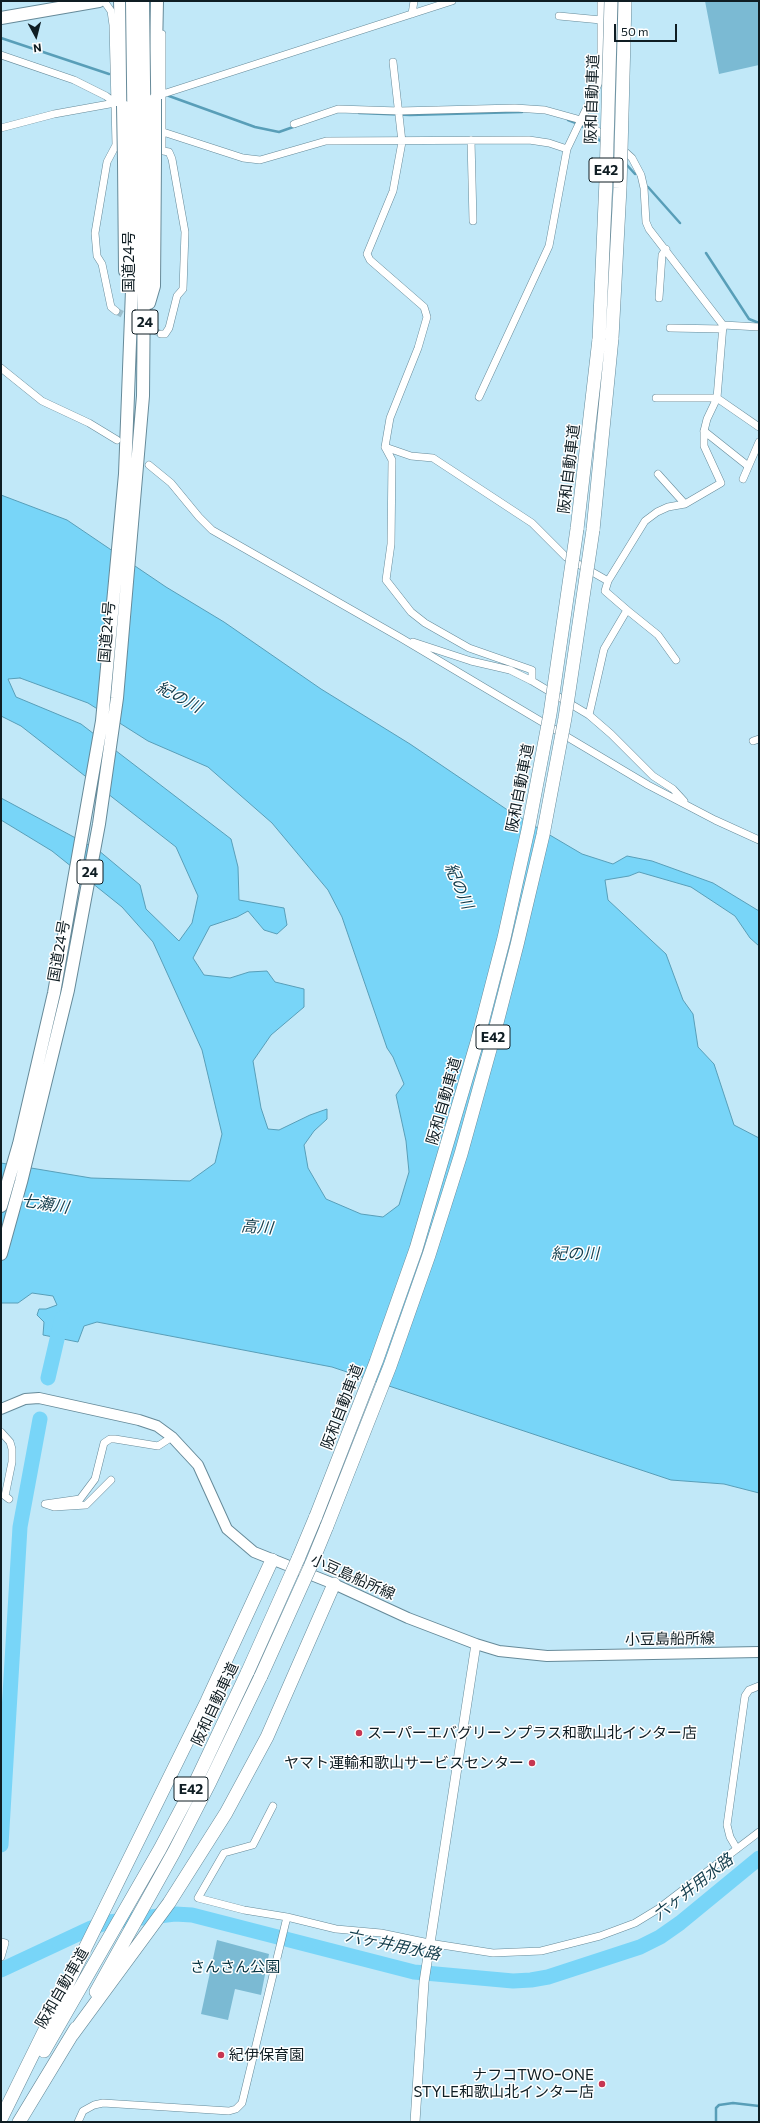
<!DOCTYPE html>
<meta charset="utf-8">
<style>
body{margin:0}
#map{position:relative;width:760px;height:2123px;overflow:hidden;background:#c1e8f8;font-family:Commissioner,sans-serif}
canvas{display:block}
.frame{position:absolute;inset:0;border:2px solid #0f1d23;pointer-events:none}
.north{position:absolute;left:16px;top:16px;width:40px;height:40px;-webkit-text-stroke:3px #fff;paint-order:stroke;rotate:173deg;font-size:11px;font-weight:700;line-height:16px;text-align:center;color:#0f1d23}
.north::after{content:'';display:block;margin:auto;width:14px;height:18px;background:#0f1d23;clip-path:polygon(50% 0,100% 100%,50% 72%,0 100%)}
.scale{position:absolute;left:614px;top:24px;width:63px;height:18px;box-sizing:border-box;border:2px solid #0f1d23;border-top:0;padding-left:5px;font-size:12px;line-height:14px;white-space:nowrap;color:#0f1d23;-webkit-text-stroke:3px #fff;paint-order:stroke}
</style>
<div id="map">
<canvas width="760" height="2123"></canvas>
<div class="frame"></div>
<div class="north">N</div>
<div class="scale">50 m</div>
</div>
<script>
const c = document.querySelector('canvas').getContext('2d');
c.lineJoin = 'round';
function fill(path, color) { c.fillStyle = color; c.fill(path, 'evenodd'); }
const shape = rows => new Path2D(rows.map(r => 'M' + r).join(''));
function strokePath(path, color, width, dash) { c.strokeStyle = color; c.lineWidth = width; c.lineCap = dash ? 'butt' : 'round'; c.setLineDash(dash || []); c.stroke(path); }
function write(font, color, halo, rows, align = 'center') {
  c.font = font + ' Commissioner,"Noto Sans JP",sans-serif'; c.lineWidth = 3; c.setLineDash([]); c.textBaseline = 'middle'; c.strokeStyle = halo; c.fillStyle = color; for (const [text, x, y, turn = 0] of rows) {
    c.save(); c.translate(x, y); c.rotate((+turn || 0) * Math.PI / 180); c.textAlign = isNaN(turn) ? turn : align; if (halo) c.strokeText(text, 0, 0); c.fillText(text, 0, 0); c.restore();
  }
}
fill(shape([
 [705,1,759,1,759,65,719,74],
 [217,1940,269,1954,261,1995,235,1989,228,2020,201,2014]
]), '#7bbad3');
const water = shape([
 [1,495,67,520,166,587,224,622,321,689,410,744,509,811,582,854,613,864,627,856,652,861,713,883,759,911,759,946,750,938,735,916,691,887,639,872,629,876,605,880,608,900,666,954,683,1000,693,1014,698,1047,714,1064,734,1125,759,1138,759,1493,724,1484,671,1480,332,1367,97,1322,84,1326,78,1342,43,1335,44,1322,37,1315,39,1309,46,1309,57,1305,53,1296,32,1293,18,1303,1,1303,1,1163,91,1178,190,1181,215,1163,222,1134,202,1050,153,942,122,907,52,851,1,820,1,798,98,850,140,885,146,909,179,941,192,923,198,896,176,847,21,726,1,716,1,495],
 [20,678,88,703,148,741,208,767,272,823,328,890,342,917,387,1048,393,1057,404,1084,396,1095,406,1141,409,1172,399,1205,383,1217,361,1214,326,1199,308,1168,304,1145,314,1131,327,1119,327,1109,310,1115,279,1130,268,1129,261,1108,253,1061,271,1035,304,1007,304,989,275,982,267,971,249,972,230,978,204,975,193,958,210,926,237,917,248,911,264,930,277,934,287,925,284,908,239,900,238,867,231,839,81,724,16,697,8,679,20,678]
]);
fill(water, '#78d5f8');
strokePath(water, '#589eb8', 1);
strokePath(shape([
 [1,38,109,74],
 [169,96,255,127,279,132,296,126],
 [359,113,410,115,522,112],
 [568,120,581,125,603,143],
 [626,164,635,174],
 [648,187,680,223],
 [706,253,749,319,759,323],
 [716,2122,716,2108,719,2105,733,2103,759,2106]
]), '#589eb8', 2.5);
strokePath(shape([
 [48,1378,62,1318],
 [1,1845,20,1527,40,1419],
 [1,1970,91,1928,109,1922,175,1914,192,1915,414,1972,513,1981,531,1980,548,1977,640,1947,660,1937,680,1923,759,1858]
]), '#78d5f8', 15);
strokePath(shape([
 [116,311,161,334]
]), '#9dbfcd', 7, [7, 3.5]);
const minor = shape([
 [104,1,111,11,113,25,116,145,107,162,95,233,97,256,102,264,111,307,116,311],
 [412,14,414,1],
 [559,16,601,20],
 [162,34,162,150],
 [1,55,74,80,106,96,115,103],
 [393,62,402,142,393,191,367,254,370,260,424,307,427,317,418,348,390,418,385,447,392,460,391,544,386,580,411,612,425,623,469,648,532,670,532,681],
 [163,94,452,1],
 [294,124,338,109,399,111,515,108,545,110,581,120,608,138],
 [1,128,54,114,115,103],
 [163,132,243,158,260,160,326,141,529,140,549,143,567,149],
 [471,140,473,221],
 [152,149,169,152,172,159,185,232,183,289,177,296,169,328,165,334,161,334],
 [659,298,662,255,666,249],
 [723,325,759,327],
 [670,328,723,329],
 [1,368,42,401,89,423,117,440],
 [479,397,549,246,567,149,601,78,601,1],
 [656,398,717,398,759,427],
 [704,431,748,466],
 [385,447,411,456,433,458,532,523,566,557,608,581],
 [149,465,171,483,199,517,212,530,401,638,648,785,715,820,759,840],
 [658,474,685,504],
 [743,479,759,442],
 [627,610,658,635,676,660],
 [413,642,471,661,510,670,532,681,589,715,611,734,653,776,673,789,684,801],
 [589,715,604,649,627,610,605,591,608,581,645,521,657,512,668,507,685,504,721,483,704,446,704,431,707,419,717,398,723,325,649,229,646,222,644,188,641,175,632,158,621,148],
 [753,741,759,739],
 [1,1432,10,1442,12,1449,12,1462,5,1496,9,1499],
 [111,1480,86,1505,54,1507,45,1504,80,1499,95,1479,104,1443,110,1439,115,1439,158,1446,172,1437],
 [273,1806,253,1845,224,1853,198,1898,244,1910,287,1917],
 [737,1849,730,1837,727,1825,745,1696,749,1690,759,1686],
 [1,1942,5,1943,1,1957],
 [78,2122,83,2111,94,2105,103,2103,229,2111,236,2109,242,2103,287,1917,336,1929,381,1933,429,1943,493,1953,541,1951,600,1936,635,1923,658,1909,759,1832]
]);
const tertiary = shape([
 [415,2122,424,1982,476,1644]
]);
const secondary = shape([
 [1,1409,25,1399,39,1398,139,1420,157,1426,172,1437,198,1465,227,1529,254,1552,334,1584,408,1618,476,1644,499,1651,547,1656,759,1652]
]);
const primary = shape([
 [1,18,99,1]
]);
const trunk = shape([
 [120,1,123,106],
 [155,99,157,1],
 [124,162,125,271],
 [149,303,154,286,155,161],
 [1,1206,19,1144,54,993,102,721,125,474,132,290,134,162],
 [1,1254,21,1182,68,990,99,824,117,698,143,396,145,162]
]);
const motorway = shape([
 [577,529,599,339],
 [593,530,612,338],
 [298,1559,316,1516],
 [311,1565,327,1526],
 [96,1992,174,1852,210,1782,261,1676],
 [72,2035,169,1903,226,1813,267,1737,334,1584],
 [44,2051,160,1849,196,1781,248,1671],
 [1,2119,207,1701,272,1560],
 [19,2122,76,2028]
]);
strokePath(minor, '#668a99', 8);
strokePath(tertiary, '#668a99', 10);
strokePath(secondary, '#668a99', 12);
strokePath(primary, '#668a99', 14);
strokePath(trunk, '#668a99', 14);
strokePath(motorway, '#668a99', 14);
strokePath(minor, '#fff', 7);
strokePath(tertiary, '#fff', 9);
strokePath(secondary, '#fff', 10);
strokePath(primary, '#fff', 12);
strokePath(trunk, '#fff', 12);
strokePath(motorway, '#fff', 13);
const trunkBridge = shape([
 [132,1,134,162],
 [143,1,145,162],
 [155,99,155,161],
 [123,106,124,162]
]);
const motorwayBridge = shape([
 [612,338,620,188,625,1],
 [599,339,606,180,611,1],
 [316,1516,376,1362,416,1249,477,1042,504,938,528,830,550,714,577,529],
 [327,1526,390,1366,429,1255,461,1154,491,1046,517,945,543,835,565,718,593,530],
 [248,1671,298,1559],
 [261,1676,311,1565]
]);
strokePath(trunkBridge, '#668a99', 14, []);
strokePath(motorwayBridge, '#668a99', 14, []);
strokePath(trunkBridge, '#fff', 12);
strokePath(motorwayBridge, '#fff', 13);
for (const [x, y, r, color] of [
 [359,1733,4,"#c63651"],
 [532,1763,4,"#c63651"],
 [221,2055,4,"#c63651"],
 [602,2084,4,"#c63651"]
]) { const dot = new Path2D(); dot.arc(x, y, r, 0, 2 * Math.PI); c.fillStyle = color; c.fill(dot); strokePath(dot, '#fff', 1.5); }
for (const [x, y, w] of [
 [606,170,34],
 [145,322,26],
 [90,872,26],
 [493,1037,34],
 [191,1789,34]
]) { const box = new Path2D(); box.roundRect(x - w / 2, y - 12, w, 24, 3); c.fillStyle = '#fff'; c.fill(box); strokePath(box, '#0f1d23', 1); }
write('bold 14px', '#0f1d23', null, [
 ["E42",606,170],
 ["24",145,322],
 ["24",90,872],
 ["E42",493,1037],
 ["E42",191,1789]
]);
write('15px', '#0f1d23', '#fff', [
 ["阪和自動車道",592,99,-88],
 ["国道24号",129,262,-90],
 ["阪和自動車道",569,469,-83],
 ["国道24号",107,632,-85],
 ["阪和自動車道",520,788,-79],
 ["国道24号",59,951,-80],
 ["阪和自動車道",444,1101,-74],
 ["阪和自動車道",342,1407,-69],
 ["小豆島船所線",353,1577,24],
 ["小豆島船所線",670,1639,-1],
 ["阪和自動車道",215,1704,-65],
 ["阪和自動車道",62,1988,-60]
]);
write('15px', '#0f1d23', '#fff', [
 ["スーパーエバグリーンプラス和歌山北インター店",367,1733],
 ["ヤマト運輸和歌山サービスセンター",524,1763,"right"],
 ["紀伊保育園",229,2055],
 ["ナフコTWOｰONE",594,2075,"right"],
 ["STYLE和歌山北インター店",594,2092,"right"]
], 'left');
write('15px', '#04313f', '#fff', [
 ["さんさん公園",235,1967]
]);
write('italic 16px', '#143e4d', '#fff', [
 ["紀の川",179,697,28],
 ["紀の川",459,886,67],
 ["七瀬川",45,1204,9],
 ["高川",257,1227,5],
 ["紀の川",575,1254],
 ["六ヶ井用水路",693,1887,-38],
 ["六ヶ井用水路",393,1945,12]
]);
</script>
